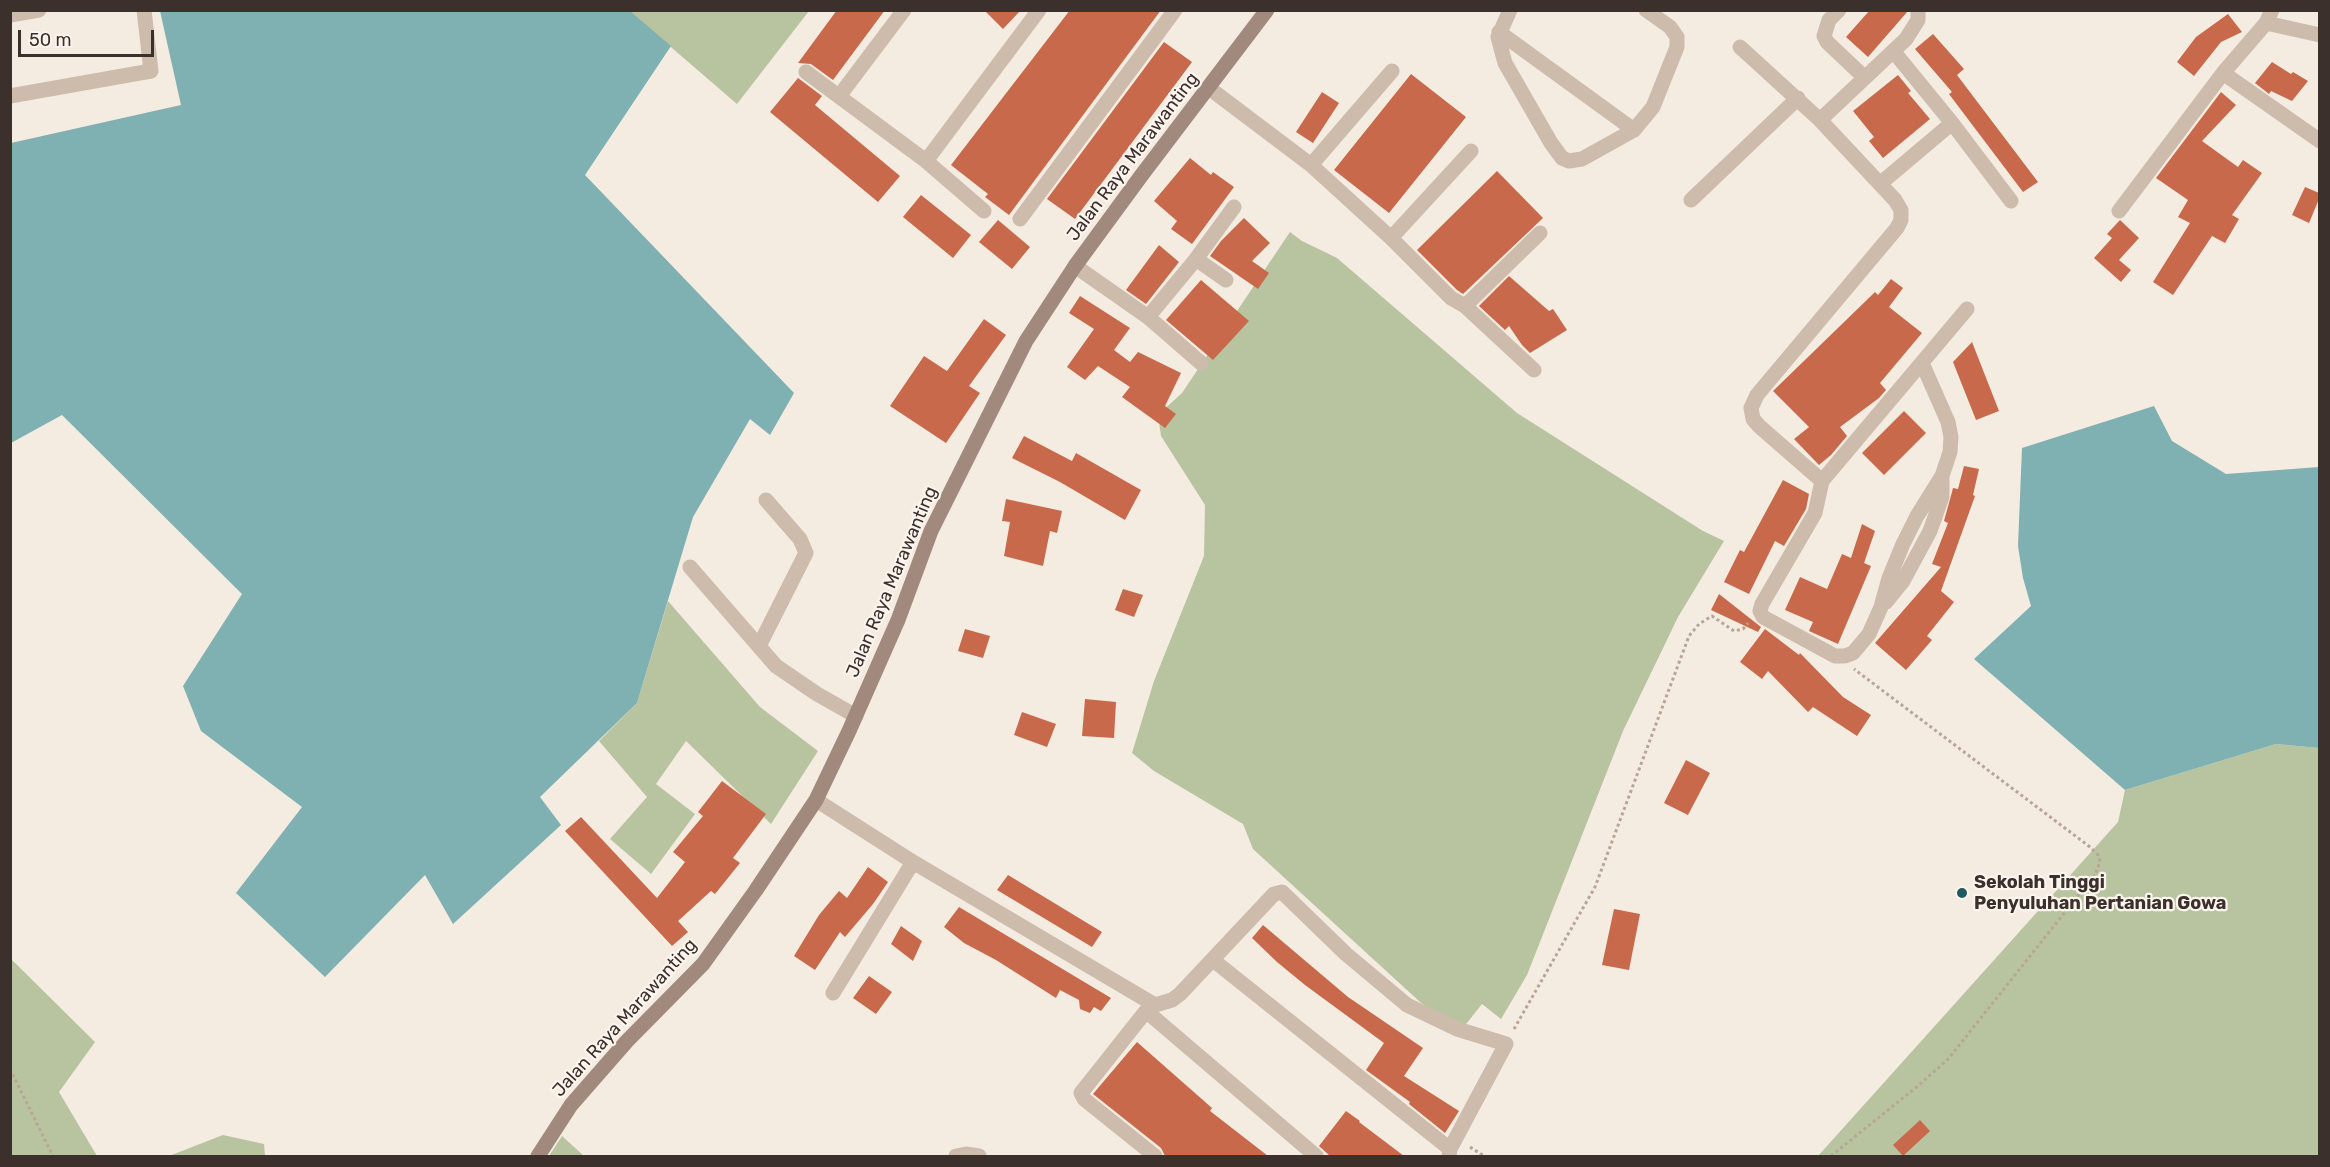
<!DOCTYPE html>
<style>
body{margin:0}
#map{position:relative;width:2330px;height:1167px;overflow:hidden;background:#f4ebe1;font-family:Rubik,sans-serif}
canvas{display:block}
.frame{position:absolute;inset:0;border:12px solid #3b302b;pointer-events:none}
.scale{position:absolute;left:18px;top:30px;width:136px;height:27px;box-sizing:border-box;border:3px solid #3b302b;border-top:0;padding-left:8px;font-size:18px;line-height:21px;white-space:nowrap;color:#3b302b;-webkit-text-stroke:4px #fbf5ee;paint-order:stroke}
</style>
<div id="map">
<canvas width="2330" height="1167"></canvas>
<div class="frame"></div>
<div class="scale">50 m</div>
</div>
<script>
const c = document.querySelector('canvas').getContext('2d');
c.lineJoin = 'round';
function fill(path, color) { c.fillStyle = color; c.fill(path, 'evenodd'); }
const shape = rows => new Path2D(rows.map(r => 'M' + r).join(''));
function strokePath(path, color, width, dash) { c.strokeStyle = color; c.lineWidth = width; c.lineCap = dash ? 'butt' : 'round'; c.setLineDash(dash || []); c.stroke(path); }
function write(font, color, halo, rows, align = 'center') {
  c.font = font + ' Rubik,sans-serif'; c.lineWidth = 4.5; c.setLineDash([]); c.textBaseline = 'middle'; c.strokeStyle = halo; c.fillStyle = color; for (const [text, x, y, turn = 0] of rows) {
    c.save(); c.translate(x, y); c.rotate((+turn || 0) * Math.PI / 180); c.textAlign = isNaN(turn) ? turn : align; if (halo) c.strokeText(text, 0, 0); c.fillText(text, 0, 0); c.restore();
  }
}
fill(shape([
 [629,11,809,11,737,104],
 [1290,232,1302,241,1337,258,1517,413,1703,531,1724,541,1678,617,1623,731,1527,975,1501,1019,1482,1004,1459,1033,1420,1002,1253,849,1243,824,1154,771,1132,753,1154,681,1204,556,1205,505,1161,436,1158,415,1182,393],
 [668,601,760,707,818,751,771,824,686,741,656,784,695,814,651,874,610,839,647,797,599,741,637,703],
 [2276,744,2319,748,2319,1156,1818,1156,2118,822,2125,790],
 [11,959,95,1042,59,1092,97,1156,11,1156],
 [223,1135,264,1144,265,1156,169,1156],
 [562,1136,584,1156,549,1156]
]), '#b8c4a0');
fill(shape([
 [160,11,630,11,671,46,585,175,794,393,770,435,750,419,693,517,637,703,540,797,561,825,453,924,425,875,325,977,236,893,302,807,201,731,183,686,242,594,62,415,11,443,11,143,181,105],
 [2154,406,2172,441,2226,474,2319,467,2319,748,2276,744,2125,790,1974,659,2031,606,2023,578,2018,546,2022,448]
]), '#7fb0b2');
fill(shape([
 [837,10,885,10,833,80,811,64,798,63],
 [984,10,1021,10,1003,29],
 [1070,10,1161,10,1009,215,985,197,988,194,951,165],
 [1870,10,1908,11,1868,57,1846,37],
 [2228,14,2242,32,2221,42,2194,76,2177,62,2196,37],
 [1933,34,1964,69,1957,75,2038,182,2023,192,1949,94,1952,92,1915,49],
 [1164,42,1192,62,1075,219,1047,199],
 [2272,62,2291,74,2293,72,2308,81,2292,101,2271,91,2269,94,2255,83],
 [1411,74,1466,117,1389,213,1334,170],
 [1898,75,1911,91,1908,93,1930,119,1883,158,1869,141,1874,137,1853,111],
 [798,78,822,96,815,105,900,176,878,202,770,112],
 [1322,92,1339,103,1313,143,1296,132],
 [2221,92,2236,105,2202,141,2238,167,2243,160,2262,173,2232,215,2239,219,2225,243,2212,236,2173,295,2153,282,2190,223,2178,217,2188,200,2156,178],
 [1190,158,1211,175,1213,172,1234,187,1192,244,1171,229,1177,221,1154,201],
 [1497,171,1543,218,1463,294,1457,290,1417,250],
 [2305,187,2319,193,2319,199,2309,223,2292,215],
 [921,195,971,235,953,258,903,217],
 [1244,218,1270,243,1252,261,1269,273,1258,289,1210,256,1221,241],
 [998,220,1030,247,1012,269,979,242],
 [2120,220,2139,238,2119,260,2131,270,2121,282,2094,258,2112,238,2107,234],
 [1159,245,1179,262,1146,304,1126,290],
 [1509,276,1549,311,1553,309,1567,330,1530,353,1522,345,1509,326,1505,330,1479,306],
 [1891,279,1903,288,1889,307,1922,333,1880,383,1886,390,1879,398,1840,427,1847,436,1831,455,1819,465,1794,439,1809,427,1773,391,1875,292,1878,295],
 [1201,280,1249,321,1213,360,1166,320],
 [1080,296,1130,328,1114,350,1130,362,1138,352,1181,373,1165,406,1176,414,1165,428,1122,397,1130,387,1098,366,1085,380,1067,367,1094,329,1069,313],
 [984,319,1006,335,969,386,980,393,946,443,890,406,924,356,947,371],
 [1972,342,1999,411,1976,420,1953,362],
 [1904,411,1926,433,1884,475,1862,453],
 [1024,436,1072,461,1076,453,1141,490,1125,520,1060,482,1012,458],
 [1964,466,1979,469,1973,495,1975,496,1941,591,1954,602,1927,636,1932,640,1906,670,1875,643,1941,567,1932,564,1948,523,1944,521,1952,492,1953,488,1958,489],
 [1783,480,1809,494,1806,509,1784,546,1775,541,1749,594,1724,582,1740,550,1744,552],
 [1006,499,1062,511,1057,533,1050,531,1043,566,1004,556,1010,522,1002,521],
 [1862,524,1875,531,1864,563,1871,566,1838,644,1809,631,1813,622,1785,610,1800,577,1827,589,1842,554,1851,558],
 [1123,589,1143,595,1134,617,1115,610],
 [1719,594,1761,627,1758,632,1711,610],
 [965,629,990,636,983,658,958,651],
 [1765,629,1799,655,1800,653,1843,697,1871,715,1857,736,1813,707,1808,712,1768,671,1762,679,1740,662],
 [1085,699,1116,702,1114,738,1082,736],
 [1022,712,1056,724,1047,747,1014,735],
 [1686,760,1710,773,1688,815,1664,803],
 [722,781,766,814,733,858,740,863,715,894,711,891,678,921,688,932,672,946,565,831,581,817,657,898,685,862,673,852,703,816,698,812],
 [868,867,888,882,873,904,845,937,840,932,815,970,794,956,819,915,839,891,847,898],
 [1008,875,1102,932,1092,947,997,890],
 [959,907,1111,998,1101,1011,1094,1007,1090,1013,1080,1009,1079,1000,1060,990,1056,998,996,960,964,943,944,927],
 [1614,909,1640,914,1629,970,1602,965],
 [1263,925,1348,997,1423,1048,1404,1076,1459,1111,1445,1133,1409,1104,1410,1102,1366,1070,1384,1043,1305,985,1277,962,1252,938],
 [901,926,922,941,913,961,891,944],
 [869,976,892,992,876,1014,853,998],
 [1137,1042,1212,1108,1210,1111,1268,1156,1165,1156,1161,1148,1093,1094],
 [1346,1111,1360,1121,1359,1122,1404,1156,1330,1156,1319,1146],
 [1920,1120,1930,1131,1903,1156,1893,1145]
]), '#c8694b');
strokePath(shape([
 [1514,1029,1595,887,1689,636,1699,624,1712,616,1734,631,1743,629,1748,623],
 [10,1069,53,1156],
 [1470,1147,1484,1156],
 [1831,1156,1919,1085,1949,1058,2096,873,2100,861,2098,855,2090,847,1854,669]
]), '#b9a596', 3, [3, 3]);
strokePath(shape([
 [1510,10,1498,37,1505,63,1551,143,1562,158,1569,161,1582,159,1634,130,1653,107,1677,47,1677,37,1670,27,1646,10],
 [1839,10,1829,20,1824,36,1827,42,1864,77],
 [1918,10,1918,20,1906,39,1820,120,1895,200,1901,210,1901,220,1897,228,1757,395,1751,408,1753,419,1759,426,1822,481,1815,513,1762,604,1760,611,1763,617,1835,656,1845,656,1853,653,1869,634,1881,607,1889,578,1903,544,1917,516,1942,476,1950,452,1951,437,1948,422,1922,363],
 [10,15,39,10],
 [2266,23,2320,35],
 [1499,32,1634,130],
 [1740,47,1820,120],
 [1894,52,1952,123,2011,201],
 [806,72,926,161,984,211],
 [2223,73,2320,141],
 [1209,88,1311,165,1391,238,1451,298,1465,306,1534,370],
 [840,95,904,10],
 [10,96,151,71,144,10],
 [926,161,1039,10],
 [1311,165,1392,71],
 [1881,183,1952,123],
 [1691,200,1798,98],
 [2119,211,2223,73,2266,23,2272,10],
 [1020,219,1175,10],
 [1391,238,1471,151],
 [1196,259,1226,280],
 [1075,266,1148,317,1201,363],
 [1465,306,1540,233],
 [1148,317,1196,259,1234,207],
 [1822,481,1967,309],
 [690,567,776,666,817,694,856,716],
 [1886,602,1903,581,1930,531,1942,497,1942,476],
 [759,646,806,553,800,539,766,500],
 [816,800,913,862,1155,1005,1172,1000,1180,994,1274,894,1282,892,1346,954,1407,1005,1457,1029,1506,1044,1450,1149,1449,1156],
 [1213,960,1450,1149],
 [833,993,913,862],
 [1152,1007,1146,1011,1081,1093,1084,1099,1155,1156],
 [1146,1011,1316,1156],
 [956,1156,966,1154,979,1156]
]), '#cdbbac', 15);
strokePath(shape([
 [538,1156,571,1105,627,1041,703,964,756,890,816,800,849,731,898,620,931,531,1026,341,1075,266,1141,176,1267,10]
]), '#a18a7d', 15);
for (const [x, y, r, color] of [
 [1962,893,6,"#1f5a5e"]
]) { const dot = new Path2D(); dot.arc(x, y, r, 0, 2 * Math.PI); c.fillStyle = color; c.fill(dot); strokePath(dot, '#fbf5ee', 2); }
write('18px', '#3b302b', '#fbf5ee', [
 ["Jalan Raya Marawanting",1133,157,-53],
 ["Jalan Raya Marawanting",892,582,-67],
 ["Jalan Raya Marawanting",625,1018,-48]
]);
write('bold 18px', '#3b302b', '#fbf5ee', [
 ["Sekolah Tinggi",1974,883],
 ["Penyuluhan Pertanian Gowa",1974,904]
], 'left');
</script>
